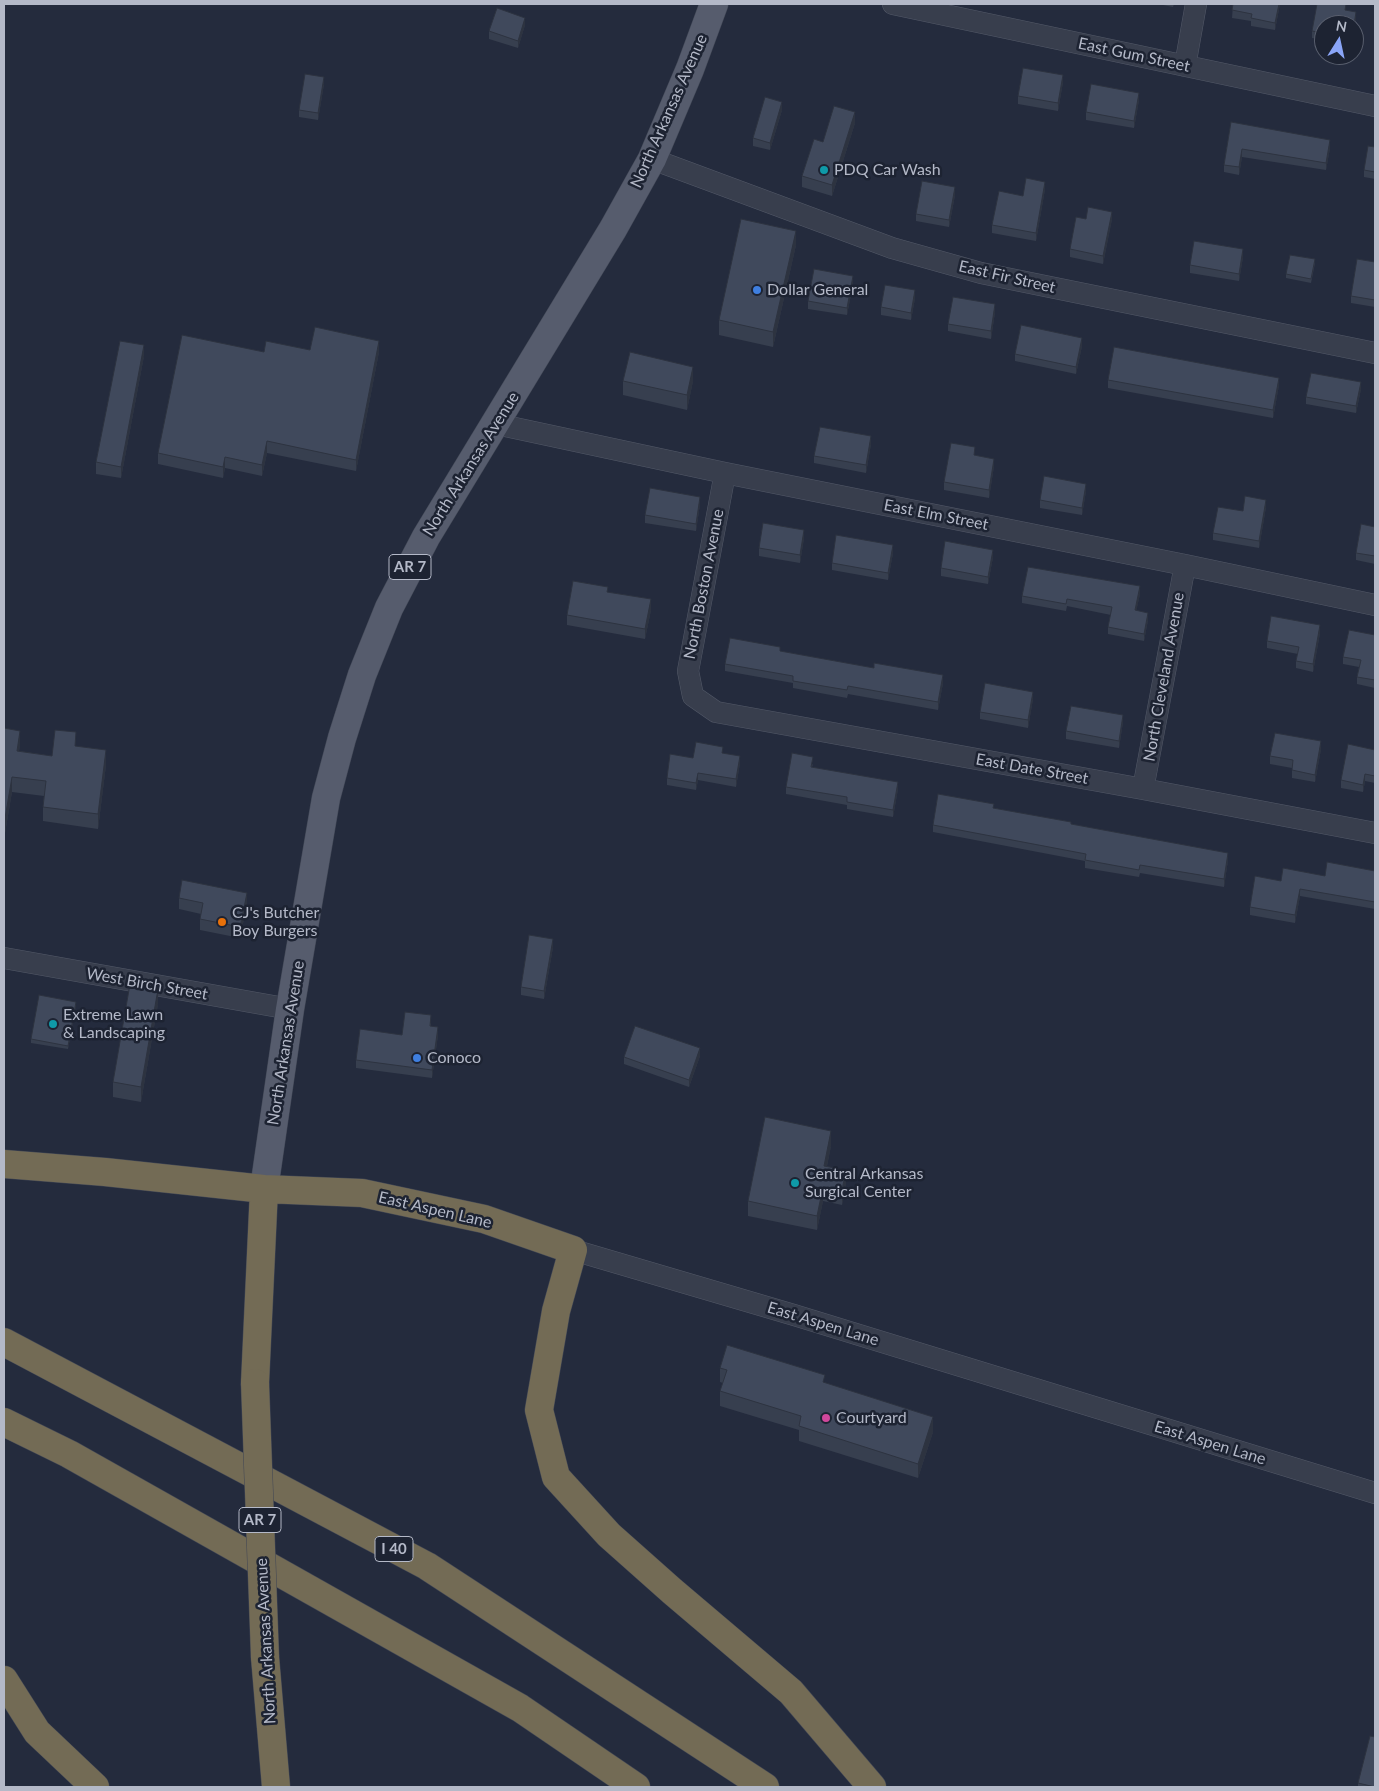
<!DOCTYPE html>
<style>
body{margin:0}
#map{position:relative;width:1379px;height:1791px;overflow:hidden;background:#242b3d;font-family:Lato,sans-serif}
canvas{display:block}
.frame{position:absolute;inset:0;border:5px solid #b4b9c8;pointer-events:none}
.north{position:absolute;left:1314px;top:15px;width:50px;height:50px;box-sizing:border-box;background:#1d2332;border:1px solid #595f6e;border-radius:50%;rotate:10deg;font-size:14px;font-weight:700;line-height:20px;text-align:center;color:#b4b9c8}
.north::after{content:'';display:block;margin:auto;width:18px;height:22px;background:#8aa5f7;clip-path:polygon(50% 0,100% 100%,50% 72%,0 100%)}
</style>
<div id="map">
<canvas width="1379" height="1791"></canvas>
<div class="frame"></div>
<div class="north">N</div>
</div>
<script>
const c = document.querySelector('canvas').getContext('2d');
c.lineJoin = 'round';
const shape = rows => new Path2D(rows.map(r => 'M' + r).join(''));
function strokePath(path, color, width, dash) { c.strokeStyle = color; c.lineWidth = width; c.lineCap = dash ? 'butt' : 'round'; c.setLineDash(dash || []); c.stroke(path); }
function fill(path, color) { c.fillStyle = color; c.fill(path, 'evenodd'); }
function write(font, color, halo, rows, align = 'center') {
  c.font = font + ' Lato,sans-serif'; c.lineWidth = 5; c.setLineDash([]); c.textBaseline = 'middle'; c.strokeStyle = halo; c.fillStyle = color; for (const [text, x, y, turn = 0] of rows) {
    c.save(); c.translate(x, y); c.rotate((+turn || 0) * Math.PI / 180); c.textAlign = isNaN(turn) ? turn : align; if (halo) c.strokeText(text, 0, 0); c.fillText(text, 0, 0); c.restore();
  }
}
const minor = shape([
 [893,4,1375,106],
 [1185,66,1196,4],
 [652,159,892,248,981,273,1375,353],
 [496,424,725,473,1185,565,1375,605],
 [725,473,688,671,693,696,716,712,1143,789,1375,833],
 [1143,789,1185,565],
 [4,958,290,1009],
 [573,1250,794,1315,1375,1493]
]);
const major = shape([
 [264,1189,290,1009,326,798,342,738,362,675,389,608,426,537,613,229,652,159,690,69,714,4]
]);
const highway = shape([
 [4,1164,105,1172,264,1189,362,1193,484,1219,573,1250,556,1311,539,1410,556,1477,609,1535,672,1591,791,1692,872,1787],
 [4,1342,427,1566,765,1787],
 [255,1383,264,1189],
 [4,1422,69,1454,520,1708,636,1787],
 [265,1657,276,1787],
 [4,1680,37,1732,95,1787]
]);
strokePath(minor, '#535968', 22);
strokePath(major, '#414756', 29);
strokePath(highway, '#404655', 29);
strokePath(minor, '#383e4d', 21);
strokePath(major, '#565c6d', 28);
strokePath(highway, '#736b55', 28);
const highwayBridge = shape([
 [255,1383,265,1657]
]);
strokePath(highwayBridge, '#404655', 29, []);
strokePath(highwayBridge, '#736b55', 28);
fill(shape([
 [1158,4,1174,4,1173,7],
 [1233,4,1280,4,1275,30,1251,26,1251,21,1232,18],
 [1346,10,1356,19,1354,31,1354,25,1324,25,1324,40,1312,38,1312,31],
 [525,25,518,48,489,39,489,31],
 [1063,82,1058,111,1018,104,1018,96],
 [324,84,318,120,299,117,299,110],
 [1139,100,1134,128,1086,120,1086,112],
 [782,110,770,150,753,146,753,138],
 [1231,122,1330,148,1326,170,1242,157,1239,175,1224,172,1224,165],
 [855,123,832,196,802,187,802,176,823,142],
 [1375,147,1375,179,1364,177,1364,170],
 [1045,189,1036,241,992,233,992,225],
 [955,195,949,227,916,221,916,214],
 [1112,219,1103,264,1070,257,1070,249],
 [796,245,773,347,719,335,719,320],
 [1243,257,1239,281,1190,273,1190,265],
 [1375,262,1375,307,1351,303,1351,296],
 [1315,263,1311,283,1286,278,1286,274],
 [853,284,847,315,808,309,808,301],
 [915,298,911,320,881,315,881,307],
 [995,312,991,339,948,331,948,324],
 [1082,346,1076,374,1015,361,1015,354],
 [310,350,379,352,356,471,267,453,262,476,225,468,223,478,158,464,158,453,264,352],
 [144,356,121,478,96,474,96,462],
 [1108,380,1279,385,1273,418,1108,388],
 [623,381,693,381,687,410,623,395],
 [1361,389,1356,413,1306,404,1306,397],
 [871,444,866,473,814,463,814,456],
 [975,455,994,466,989,498,944,490,944,482],
 [1086,491,1082,515,1040,508,1040,500],
 [700,504,696,531,645,523,645,515],
 [1266,507,1259,548,1213,540,1213,533,1243,511],
 [1375,527,1375,564,1356,560,1356,553],
 [804,538,800,563,759,556,759,548],
 [893,553,888,580,832,570,832,563],
 [993,557,988,584,941,576,941,568],
 [1140,594,1136,611,1148,620,1144,641,1108,634,1108,627,1111,615,1067,606,1066,611,1022,603,1022,596],
 [651,610,645,639,567,625,567,615],
 [1320,633,1313,672,1296,668,1296,661,1298,654,1267,648,1267,641],
 [1375,635,1375,688,1357,684,1357,677,1359,667,1343,664,1343,657],
 [780,651,943,683,938,710,848,694,847,698,793,688,793,683,725,671,725,664],
 [1033,699,1028,728,980,719,980,712],
 [1123,722,1119,748,1066,739,1066,731],
 [4,728,20,745,19,751,52,756,76,747,106,765,98,829,43,821,43,807,44,796,12,792,4,839],
 [1321,749,1315,782,1292,778,1292,768,1270,764,1270,756],
 [1375,750,1375,783,1365,781,1363,792,1341,788,1341,780],
 [723,753,740,763,736,787,698,780,696,790,667,785,667,778,693,758],
 [813,764,812,767,898,789,893,817,847,809,847,805,786,794,786,787],
 [994,808,1071,824,1228,860,1224,887,1140,873,1139,877,1085,868,1085,861,933,832,933,825],
 [1375,871,1375,909,1300,896,1295,923,1250,915,1250,907,1281,881],
 [179,898,247,904,240,938,200,930,200,919,201,914,179,909],
 [553,947,544,999,521,995,521,987],
 [158,1004,141,1102,113,1097,113,1082],
 [76,1005,68,1049,31,1043,31,1039],
 [431,1023,431,1026,438,1035,432,1078,356,1068,356,1060,402,1035],
 [700,1056,689,1087,624,1064,624,1057],
 [831,1146,827,1166,846,1185,842,1205,823,1201,817,1230,748,1216,748,1201],
 [720,1368,825,1383,933,1432,918,1478,799,1441,799,1430,720,1406,720,1391,723,1383,720,1382],
 [1358,1783,1375,1787,1358,1787]
]), '#373f4f');
fill(shape([
 [1279,4,1280,4,1275,30,1275,23],
 [1356,12,1356,19,1354,31,1354,25],
 [525,18,525,25,518,48,518,41],
 [1063,75,1063,82,1058,111,1058,103],
 [324,77,324,84,318,120,318,113],
 [1139,93,1139,100,1134,128,1134,121],
 [782,102,782,110,770,150,770,143],
 [855,112,855,123,832,196,832,185],
 [1330,140,1330,148,1326,170,1326,163],
 [1242,149,1242,157,1239,175,1239,167],
 [1045,182,1045,189,1036,241,1036,233],
 [955,187,955,195,949,227,949,220],
 [1112,212,1112,219,1103,264,1103,256],
 [796,231,796,245,773,347,773,332],
 [1243,249,1243,257,1239,281,1239,274],
 [853,276,853,284,847,315,847,308],
 [915,290,915,298,911,320,911,313],
 [995,304,995,312,991,339,991,331],
 [1082,338,1082,346,1076,374,1076,367],
 [379,341,379,352,356,471,356,460],
 [144,345,144,356,121,478,121,467],
 [693,367,693,381,687,410,687,395],
 [1279,378,1279,385,1273,418,1273,410],
 [1361,382,1361,389,1356,413,1356,406],
 [871,436,871,444,866,473,866,465],
 [267,441,267,453,262,476,262,465],
 [225,457,225,468,223,478,223,467],
 [994,459,994,466,989,498,989,490],
 [1086,484,1086,491,1082,515,1082,508],
 [700,497,700,504,696,531,696,524],
 [1266,500,1266,507,1259,548,1259,541],
 [804,530,804,538,800,563,800,555],
 [893,545,893,553,888,580,888,573],
 [993,550,993,557,988,584,988,577],
 [1140,586,1140,594,1135,618,1135,610],
 [651,599,651,610,645,639,645,629],
 [1148,613,1148,620,1144,641,1144,634],
 [1320,625,1320,633,1313,672,1313,664],
 [943,675,943,683,938,710,938,702],
 [1033,692,1033,699,1028,728,1028,720],
 [1123,715,1123,722,1119,748,1119,741],
 [20,731,20,745,17,766,17,751],
 [1321,741,1321,749,1315,782,1315,775],
 [106,750,106,765,98,829,98,814],
 [740,756,740,763,736,787,736,779],
 [698,773,698,780,696,790,696,783],
 [1365,774,1365,781,1363,792,1363,785],
 [12,777,12,792,4,839,4,824],
 [898,782,898,789,893,817,893,810],
 [1228,853,1228,860,1224,887,1224,879],
 [1300,889,1300,896,1295,923,1295,915],
 [247,893,247,904,240,938,240,927],
 [553,939,553,947,544,999,544,991],
 [158,989,158,1004,141,1102,141,1087],
 [76,1002,76,1005,68,1049,68,1046],
 [438,1027,438,1035,432,1078,432,1070],
 [700,1048,700,1056,689,1087,689,1080],
 [831,1131,831,1146,824,1180,824,1166],
 [846,1170,846,1185,842,1205,842,1190],
 [823,1187,823,1201,817,1230,817,1216],
 [933,1417,933,1432,918,1478,918,1464]
]), '#2d3340');
const building = shape([
 [1233,4,1279,4,1275,23,1251,18,1252,14,1232,10,1233,4],
 [1317,4,1346,4,1345,10,1356,12,1354,25,1324,25,1324,33,1312,31,1317,4],
 [497,8,525,18,518,41,489,31,497,8],
 [1023,68,1063,75,1058,103,1018,96,1023,68],
 [305,74,324,77,318,113,299,110,305,74],
 [1091,84,1139,93,1134,121,1086,112,1091,84],
 [765,97,782,102,770,143,753,138,765,97],
 [834,106,855,112,832,185,802,176,814,139,823,142,834,106],
 [1231,122,1330,140,1326,163,1242,149,1239,167,1224,165,1231,122],
 [1368,146,1375,147,1375,172,1364,170,1368,146],
 [1026,178,1045,182,1036,233,992,225,999,191,1023,196,1026,178],
 [922,181,955,187,949,220,916,214,922,181],
 [1088,207,1112,212,1103,256,1070,249,1076,217,1086,219,1088,207],
 [741,219,796,231,773,332,719,320,741,219],
 [1194,241,1243,249,1239,274,1190,265,1194,241],
 [1290,255,1315,259,1311,279,1286,274,1290,255],
 [1357,259,1375,262,1375,300,1351,296,1357,259],
 [814,269,853,276,847,308,808,301,814,269],
 [885,285,915,290,911,313,881,307,885,285],
 [953,297,995,304,991,331,948,324,953,297],
 [1021,325,1082,338,1076,367,1015,354,1021,325],
 [315,327,379,341,356,460,267,441,262,465,225,457,223,467,158,453,182,335,264,352,266,341,310,350,315,327],
 [120,341,144,345,121,467,96,462,120,341],
 [1114,347,1279,378,1273,410,1108,380,1114,347],
 [630,352,693,367,687,395,623,381,630,352],
 [1311,373,1361,382,1356,406,1306,397,1311,373],
 [820,427,871,436,866,465,814,456,820,427],
 [951,443,975,447,974,455,994,459,989,490,944,482,951,443],
 [1044,476,1086,484,1082,508,1040,500,1044,476],
 [650,488,700,497,696,524,645,515,650,488],
 [1245,496,1266,500,1259,541,1213,533,1218,507,1243,511,1245,496],
 [763,523,804,530,800,555,759,548,763,523],
 [1361,524,1375,527,1375,556,1356,553,1361,524],
 [836,535,893,545,888,573,832,563,836,535],
 [945,541,993,550,988,577,941,568,945,541],
 [1028,567,1140,586,1135,610,1148,613,1144,634,1108,627,1112,607,1067,599,1066,604,1022,596,1028,567],
 [573,581,608,587,607,592,651,599,645,629,567,615,573,581],
 [1271,616,1320,625,1313,664,1296,661,1299,647,1267,641,1271,616],
 [1349,630,1375,635,1375,680,1357,677,1361,660,1343,657,1349,630],
 [730,638,780,647,780,651,874,668,874,663,943,675,938,702,848,686,847,690,793,681,793,676,725,664,730,638],
 [985,683,1033,692,1028,720,980,712,985,683],
 [1071,706,1123,715,1119,741,1066,731,1071,706],
 [4,728,20,731,17,751,52,756,55,730,76,732,75,746,106,750,98,814,43,807,46,781,12,777,4,824,4,728],
 [1275,733,1321,741,1315,775,1292,770,1293,760,1270,756,1275,733],
 [696,742,723,747,722,753,740,756,736,779,698,773,696,783,667,778,670,754,693,758,696,742],
 [1348,744,1375,750,1375,776,1365,774,1363,785,1341,780,1348,744],
 [792,753,813,757,811,767,898,782,893,810,847,802,847,797,786,787,792,753],
 [938,794,994,804,993,808,1071,822,1071,824,1228,853,1224,879,1140,865,1139,870,1085,860,1086,854,933,825,938,794],
 [1327,862,1375,871,1375,902,1300,889,1295,915,1250,907,1255,876,1281,881,1283,868,1325,876,1327,862],
 [182,880,247,893,240,927,200,919,203,903,179,898,182,880],
 [529,935,553,939,544,991,521,987,529,935],
 [130,984,158,989,141,1087,113,1082,130,984],
 [39,995,76,1002,68,1046,31,1039,39,995],
 [405,1012,431,1015,430,1026,438,1027,432,1070,356,1060,360,1029,402,1035,405,1012],
 [635,1026,700,1048,689,1080,624,1057,635,1026],
 [765,1117,831,1131,824,1166,846,1170,842,1190,823,1187,817,1216,748,1201,765,1117],
 [727,1345,825,1375,823,1382,933,1417,918,1464,799,1426,801,1416,720,1391,727,1370,720,1368,727,1345],
 [1370,1736,1375,1737,1375,1787,1358,1783,1370,1736]
]);
fill(building, '#40495c');
strokePath(building, '#2d3340', 1);
for (const [x, y, r, color] of [
 [824,170,5,"#0f9aa8"],
 [757,290,5,"#3f7fe0"],
 [222,922,5,"#e8710a"],
 [53,1024,5,"#0f9aa8"],
 [417,1058,5,"#3f7fe0"],
 [795,1183,5,"#0f9aa8"],
 [826,1418,5,"#d1479c"]
]) { const dot = new Path2D(); dot.arc(x, y, r, 0, 2 * Math.PI); c.fillStyle = color; c.fill(dot); strokePath(dot, '#1d2332', 2); }
for (const [x, y, w] of [
 [410,567,42],
 [260,1520,42],
 [394,1549,38]
]) { const box = new Path2D(); box.roundRect(x - w / 2, y - 12.5, w, 25, 4); c.fillStyle = '#1d2332'; c.fill(box); strokePath(box, '#b4b9c8', 1); }
write('bold 15px', '#b4b9c8', null, [
 ["AR 7",410,567],
 ["AR 7",260,1520],
 ["I 40",394,1549]
]);
write('16px', '#b4b9c8', '#1d2332', [
 ["East Gum Street",1134,55,12],
 ["North Arkansas Avenue",669,111,-66],
 ["East Fir Street",1007,277,13],
 ["North Arkansas Avenue",471,464,-58],
 ["East Elm Street",936,515,11],
 ["North Boston Avenue",704,584,-79],
 ["North Cleveland Avenue",1164,677,-80],
 ["East Date Street",1032,769,10],
 ["West Birch Street",147,984,10],
 ["North Arkansas Avenue",286,1043,-81],
 ["East Aspen Lane",435,1210,13],
 ["East Aspen Lane",823,1324,17],
 ["East Aspen Lane",1210,1443,17],
 ["North Arkansas Avenue",266,1641,-93]
]);
write('16px', '#b4b9c8', '#1d2332', [
 ["PDQ Car Wash",834,170],
 ["Dollar General",767,290],
 ["CJ's Butcher",232,913],
 ["Boy Burgers",232,931],
 ["Extreme Lawn",63,1015],
 ["& Landscaping",63,1033],
 ["Conoco",427,1058],
 ["Central Arkansas",805,1174],
 ["Surgical Center",805,1192],
 ["Courtyard",836,1418]
], 'left');
</script>
